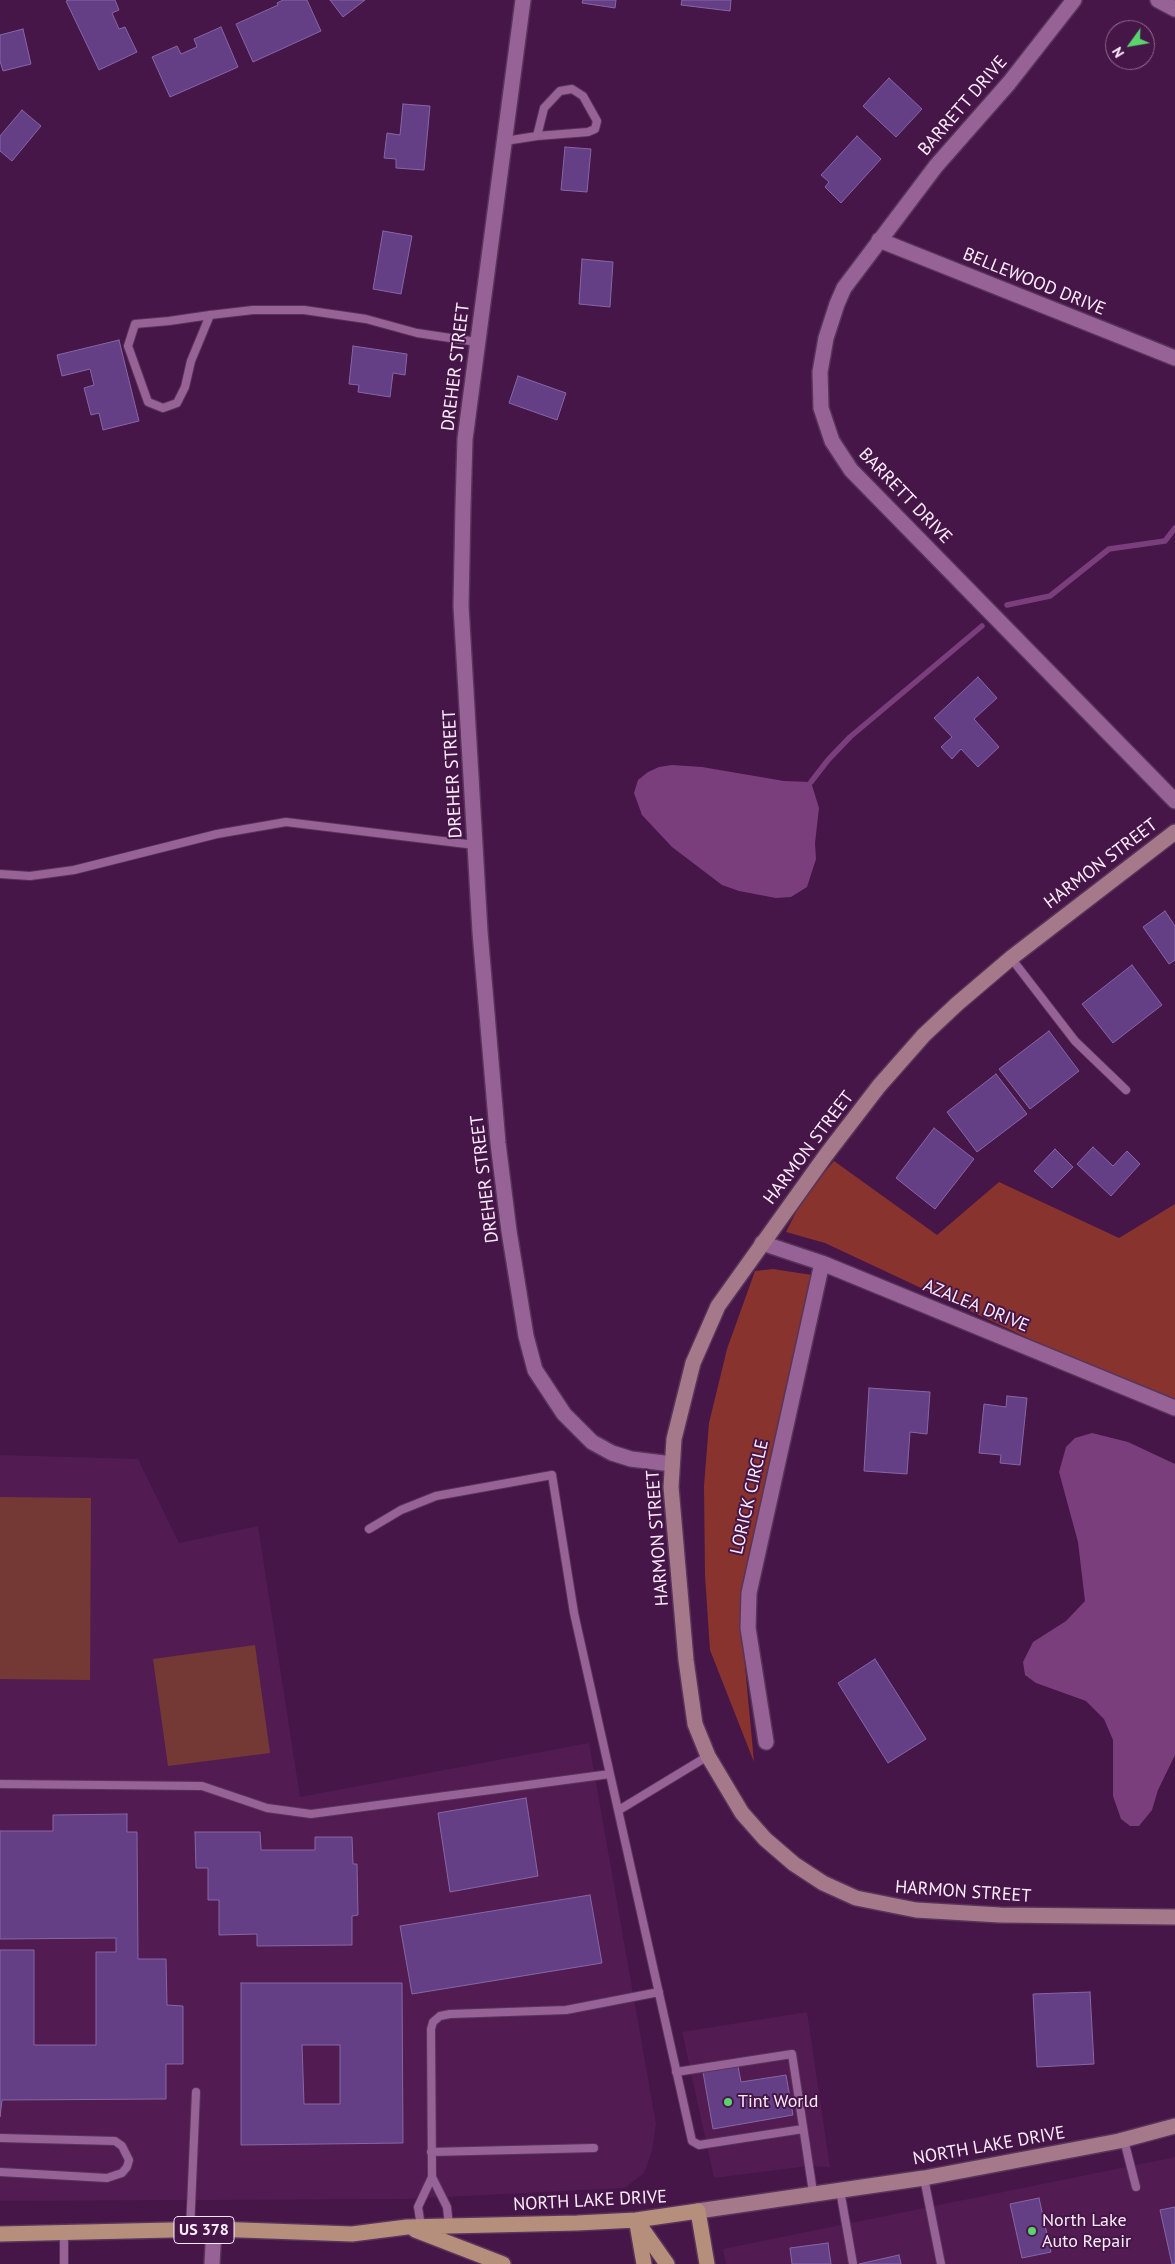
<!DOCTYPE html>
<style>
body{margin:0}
#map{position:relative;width:1175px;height:2264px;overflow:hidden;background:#451647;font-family:"PT Sans",sans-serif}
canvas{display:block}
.north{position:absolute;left:1105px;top:20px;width:50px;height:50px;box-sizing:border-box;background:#451647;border:1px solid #8f6c90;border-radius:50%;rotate:238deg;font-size:14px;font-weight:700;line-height:20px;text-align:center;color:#ffedfe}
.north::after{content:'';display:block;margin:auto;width:18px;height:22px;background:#5ad56e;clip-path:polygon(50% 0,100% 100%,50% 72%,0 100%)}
</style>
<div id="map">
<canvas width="1175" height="2264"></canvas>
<div class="north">N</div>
</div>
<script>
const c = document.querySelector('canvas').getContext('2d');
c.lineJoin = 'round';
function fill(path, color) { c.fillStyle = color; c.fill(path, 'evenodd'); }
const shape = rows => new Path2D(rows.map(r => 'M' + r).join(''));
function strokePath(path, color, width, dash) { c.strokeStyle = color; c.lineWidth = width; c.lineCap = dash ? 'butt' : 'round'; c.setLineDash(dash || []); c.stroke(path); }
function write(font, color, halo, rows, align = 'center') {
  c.font = font + ' "PT Sans",sans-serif'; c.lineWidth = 4; c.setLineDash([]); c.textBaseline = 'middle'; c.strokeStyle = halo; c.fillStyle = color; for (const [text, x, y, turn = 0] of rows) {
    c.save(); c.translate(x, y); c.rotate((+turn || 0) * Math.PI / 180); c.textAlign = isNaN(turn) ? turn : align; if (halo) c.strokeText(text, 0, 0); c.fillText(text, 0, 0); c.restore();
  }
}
fill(shape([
 [0,1455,138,1459,179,1543,258,1526,300,1797,589,1743,656,2124,652,2151,644,2173,625,2188,405,2199,0,2201],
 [807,2012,830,2167,808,2166,714,2178,682,2032],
 [1175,2157,1175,2264,726,2264,723,2249]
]), '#521c53');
fill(shape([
 [0,1497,91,1498,90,1680,0,1679],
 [255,1645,270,1753,168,1766,153,1659]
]), '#743934');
fill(shape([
 [834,1161,937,1235,999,1182,1119,1238,1175,1204,1175,1407,825,1243,786,1232,803,1198],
 [773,1269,812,1275,741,1623,754,1762,710,1650,705,1575,704,1486,709,1423,727,1349,755,1271]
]), '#89332e');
fill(shape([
 [672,765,702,767,784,781,811,782,819,808,815,843,816,859,807,887,791,897,776,898,739,891,722,885,672,847,642,815,634,793,638,780,648,772,659,767],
 [1092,1433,1128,1442,1175,1464,1175,1755,1158,1790,1152,1810,1139,1826,1130,1826,1121,1819,1113,1796,1113,1740,1104,1719,1086,1701,1036,1683,1025,1675,1023,1662,1033,1642,1066,1621,1085,1601,1078,1542,1059,1472,1066,1447,1075,1438]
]), '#7b3e7c');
strokePath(shape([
 [1007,605,1050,596,1109,549,1165,541,1175,528],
 [811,782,828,760,850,737,982,626]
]), '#7b3e7c', 5.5);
const building = shape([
 [69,0,115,0,119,10,112,13,119,29,125,27,137,52,99,70,66,1,69,0],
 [283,0,307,0,321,31,253,62,236,24,278,5,277,3,283,0],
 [330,0,365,0,343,17,330,0],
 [583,0,616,0,615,8,582,3,583,0],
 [682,0,731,0,730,11,681,5,682,0],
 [221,27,238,67,170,97,152,57,177,46,181,54,197,47,194,39,221,27],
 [23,29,31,64,3,71,0,61,0,35,23,29],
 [889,78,922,109,896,137,863,106,889,78],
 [403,104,430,106,424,170,396,168,396,159,384,158,387,133,400,135,403,104],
 [22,110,41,126,12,161,0,151,0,136,22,110],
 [857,136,881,159,841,203,825,187,829,182,821,175,857,136],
 [565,147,591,149,587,192,561,190,565,147],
 [383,231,412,236,401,294,373,289,383,231],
 [582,259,613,262,610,307,579,304,582,259],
 [119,340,139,421,103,430,99,413,91,415,84,388,94,385,90,369,62,376,57,355,119,340],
 [353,346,407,354,405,375,393,373,390,397,358,392,359,385,349,384,353,346],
 [518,376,566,393,557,420,509,403,518,376],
 [978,677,997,698,974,719,999,747,978,767,961,749,952,759,941,747,952,737,934,718,978,677],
 [1165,911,1175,926,1175,960,1169,964,1143,927,1165,911],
 [1132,965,1162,1005,1113,1043,1082,1004,1132,965],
 [1049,1031,1079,1071,1030,1109,999,1069,1049,1031],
 [996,1074,1027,1114,977,1152,947,1112,996,1074],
 [934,1128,974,1159,935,1209,896,1178,934,1128],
 [1093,1147,1113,1166,1127,1151,1140,1164,1111,1196,1077,1164,1093,1147],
 [1055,1149,1073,1167,1052,1188,1034,1171,1055,1149],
 [869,1388,930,1392,927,1434,910,1432,907,1474,864,1471,869,1388],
 [1007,1396,1027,1398,1020,1465,1000,1463,1001,1455,979,1453,984,1404,1006,1407,1007,1396],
 [875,1659,926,1739,888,1763,838,1683,875,1659],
 [526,1798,538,1876,450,1892,438,1813,526,1798],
 [127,1814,127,1832,137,1832,138,1959,166,1959,167,2005,183,2006,183,2064,166,2064,166,2099,2,2100,0,2117,0,1950,34,1950,34,2045,96,2045,96,1952,116,1952,116,1938,0,1939,0,1831,53,1831,53,1815,127,1814],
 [195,1832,260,1832,261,1850,315,1850,315,1837,352,1837,353,1864,357,1864,358,1915,352,1916,352,1945,257,1946,257,1934,219,1935,219,1900,208,1900,208,1868,196,1868,195,1832],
 [590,1895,602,1963,412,1994,400,1926,590,1895],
 [241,1983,402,1983,403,2143,241,2145,241,1983],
 [302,2045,340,2045,340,2104,304,2104,302,2045],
 [1090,1992,1094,2064,1037,2067,1033,1994,1090,1992],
 [738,2066,741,2082,786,2075,793,2115,713,2129,703,2072,738,2066],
 [1039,2198,1051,2252,1022,2258,1010,2204,1039,2198],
 [1175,2207,1175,2264,1172,2264,1160,2210,1175,2207],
 [828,2243,831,2264,792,2264,790,2248,828,2243],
 [899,2255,901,2264,859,2264,899,2255]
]);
fill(building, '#653f86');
strokePath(building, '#8666a4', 1);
const lane = shape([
 [505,141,537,136,588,132,595,129,597,121,583,96,572,89,560,91,544,108,537,136],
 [210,315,191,361,185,387,177,403,163,408,148,402,128,346,135,324,169,321,210,315,253,310,304,310,366,319,417,333,477,342],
 [0,874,30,876,74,870,217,834,286,822,475,845],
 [1011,958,1075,1041,1126,1090],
 [369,1529,401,1510,436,1496,552,1475,574,1613,692,2141,699,2145,803,2129],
 [0,1784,202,1786,267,1808,311,1814,610,1774],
 [619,1810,708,1756],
 [676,2072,792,2054,813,2192],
 [0,2138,115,2141,122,2146,129,2160,127,2167,122,2173,107,2178,0,2172],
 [1124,2140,1136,2187],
 [431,2152,594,2148],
 [924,2178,941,2264],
 [840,2190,853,2264],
 [421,2226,418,2207,432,2177],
 [449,2226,447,2207,432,2177,431,2029,433,2022,440,2016,450,2014,566,2010,659,1992],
 [190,2230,196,2092],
 [64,2264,64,2232]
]);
const street = shape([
 [523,0,465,439,463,506,461,606,475,845,480,932,498,1143,509,1231,526,1336,535,1370,564,1414,592,1442,612,1453,631,1459,672,1464],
 [1074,0,1009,83,936,166,844,288,837,304,826,338,820,372,821,408,832,441,851,470,1175,801],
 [1158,0,1175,9],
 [879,240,1175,358],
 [762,1243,822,1263,1175,1408],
 [766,1742,748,1628,749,1593,822,1263],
 [212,2264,214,2229]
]);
const secondary = shape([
 [1175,832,1011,958,957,1004,924,1035,879,1086,826,1155,718,1306,693,1363,674,1439,671,1487,686,1660,695,1724,708,1756,742,1813,765,1839,794,1864,823,1883,856,1898,916,1910,1000,1915,1175,1917],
 [698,2211,924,2178,1119,2141,1175,2126]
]);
const primary = shape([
 [636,2220,667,2264],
 [637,2224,644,2264],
 [415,2230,503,2264],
 [0,2234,214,2229,352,2234,407,2227,577,2223,636,2220,698,2211,707,2264]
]);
strokePath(lane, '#59345a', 10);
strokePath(street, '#59345a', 18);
strokePath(secondary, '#59345a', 18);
strokePath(primary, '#59345a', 18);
strokePath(lane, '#976397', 8);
strokePath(street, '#976397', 15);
strokePath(secondary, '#a6798a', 15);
strokePath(primary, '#b68f7c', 15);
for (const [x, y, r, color] of [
 [728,2102,5,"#5ad56e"],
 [1032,2231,5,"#5ad56e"]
]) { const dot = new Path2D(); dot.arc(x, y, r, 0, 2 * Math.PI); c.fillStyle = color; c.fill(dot); strokePath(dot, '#451647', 2); }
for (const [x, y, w] of [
 [204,2230,60]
]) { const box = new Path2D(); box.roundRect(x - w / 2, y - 13.5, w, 27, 4); c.fillStyle = '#451647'; c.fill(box); strokePath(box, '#ffedfe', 1); }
write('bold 16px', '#ffedfe', null, [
 ["US 378",204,2230]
]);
write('18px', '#ffedfe', '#451647', [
 ["BARRETT DRIVE",963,106,-49],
 ["BELLEWOOD DRIVE",1034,282,22],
 ["DREHER STREET",456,367,-83],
 ["BARRETT DRIVE",905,496,46],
 ["DREHER STREET",453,774,-93],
 ["HARMON STREET",1101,864,-37],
 ["HARMON STREET",809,1148,-53],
 ["DREHER STREET",485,1179,-97],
 ["AZALEA DRIVE",976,1306,22],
 ["LORICK CIRCLE",750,1497,-77],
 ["HARMON STREET",658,1538,-94],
 ["HARMON STREET",963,1892,4],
 ["NORTH LAKE DRIVE",989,2146,-10],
 ["NORTH LAKE DRIVE",590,2201,-3]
]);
write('18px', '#ffedfe', '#451647', [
 ["Tint World",738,2102],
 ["North Lake",1042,2221],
 ["Auto Repair",1042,2242]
], 'left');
</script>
